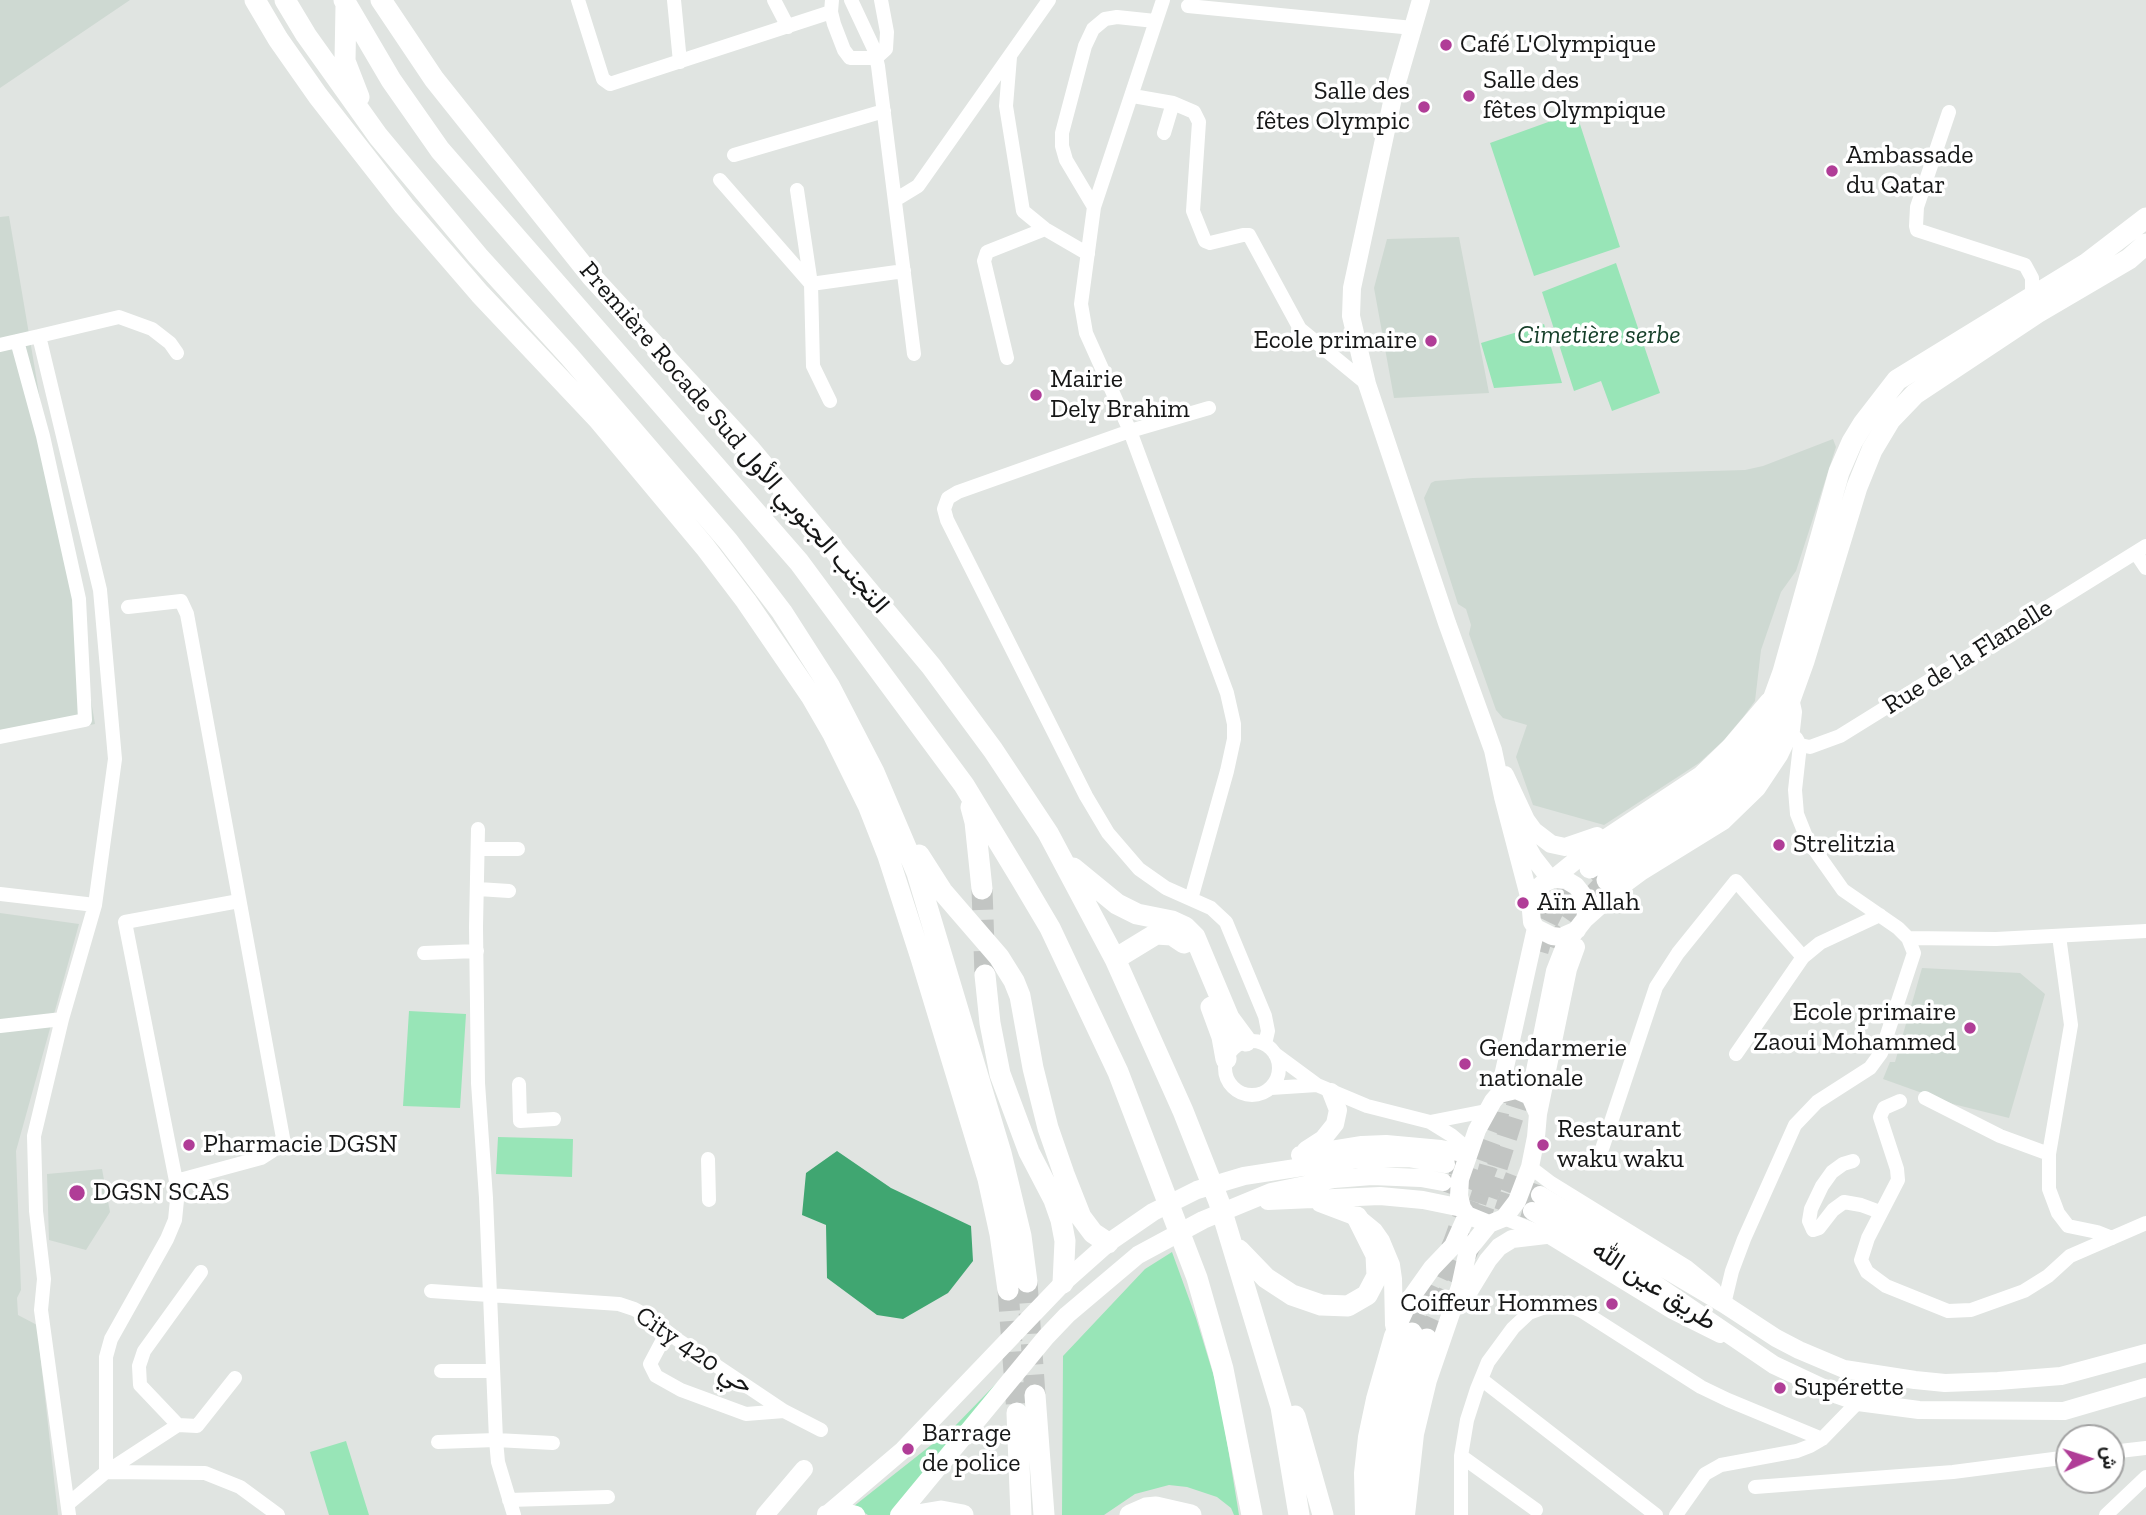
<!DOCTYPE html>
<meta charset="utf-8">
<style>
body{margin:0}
#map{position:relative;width:2146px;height:1515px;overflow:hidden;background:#e0e4e1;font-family:"Zilla Slab",Vazirmatn,serif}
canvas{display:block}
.north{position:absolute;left:2055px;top:1424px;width:70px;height:70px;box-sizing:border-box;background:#fff;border:2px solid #a2a2a2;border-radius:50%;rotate:87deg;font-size:19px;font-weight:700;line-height:28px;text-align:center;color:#161717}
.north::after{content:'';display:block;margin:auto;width:24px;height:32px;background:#b03d97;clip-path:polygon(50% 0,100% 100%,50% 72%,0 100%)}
</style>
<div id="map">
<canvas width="2146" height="1515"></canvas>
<div class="north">ش</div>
</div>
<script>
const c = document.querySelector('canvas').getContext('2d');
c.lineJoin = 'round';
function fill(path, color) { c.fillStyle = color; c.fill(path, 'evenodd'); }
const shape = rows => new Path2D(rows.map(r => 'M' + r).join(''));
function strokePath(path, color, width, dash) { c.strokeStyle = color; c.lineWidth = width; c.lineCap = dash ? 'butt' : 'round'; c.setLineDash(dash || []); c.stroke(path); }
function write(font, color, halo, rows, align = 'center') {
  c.font = font + ' "Zilla Slab",Vazirmatn,serif'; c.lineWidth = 7; c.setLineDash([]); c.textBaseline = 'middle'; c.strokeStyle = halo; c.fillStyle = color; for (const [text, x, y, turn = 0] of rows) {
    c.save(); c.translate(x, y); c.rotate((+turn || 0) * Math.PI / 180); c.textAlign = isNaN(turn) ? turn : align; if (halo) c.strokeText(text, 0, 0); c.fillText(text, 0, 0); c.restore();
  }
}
fill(shape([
 [0,0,130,0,0,88],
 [9,216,95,724,0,743,0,217],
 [1459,237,1489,393,1394,398,1374,288,1387,239],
 [1833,439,1836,447,1796,571,1781,592,1761,650,1755,701,1744,716,1723,741,1699,763,1604,825,1533,805,1516,757,1527,725,1503,718,1496,710,1469,634,1471,625,1466,609,1458,604,1424,498,1431,483,1435,481,1473,478,1745,470,1763,466],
 [0,913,79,924,16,1151,21,1290,17,1298,18,1315,37,1325,58,1515,0,1515],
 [1922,968,2020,973,2045,994,2009,1118,1953,1104,1883,1079,1890,1062,1895,1062],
 [102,1169,110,1212,86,1250,49,1240,47,1174]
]), '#ced9d2');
fill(shape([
 [1576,112,1620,247,1534,276,1490,143],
 [1616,263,1660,393,1612,411,1601,381,1574,391,1542,292],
 [1544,324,1562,383,1494,388,1481,343],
 [409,1011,466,1014,460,1108,403,1106],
 [498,1137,573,1139,572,1177,496,1174],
 [1172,1252,1196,1318,1219,1393,1239,1515,1234,1515,1231,1508,1217,1497,1187,1487,1169,1485,1135,1494,1104,1515,1062,1515,1063,1356,1145,1269],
 [1049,1329,891,1515,868,1515,854,1506,954,1427],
 [346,1441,369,1515,329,1515,310,1452]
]), '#98e5b7');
fill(shape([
 [837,1151,891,1188,971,1226,973,1261,948,1293,903,1319,877,1315,827,1278,826,1225,802,1215,806,1173]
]), '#40a671');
strokePath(shape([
 [1451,1165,1491,1176,1540,1195],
 [1446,1183,1532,1211]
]), '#c2c5c3', 18, [18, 9]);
strokePath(shape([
 [982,889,985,975],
 [1556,949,1561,936,1575,916,1607,880],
 [1538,951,1545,927,1557,903,1590,868],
 [1027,1282,1035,1395],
 [1008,1290,1017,1413],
 [1412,1333,1453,1244,1495,1129,1506,1080],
 [1427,1339,1470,1246,1491,1187,1526,1076]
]), '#c2c5c3', 21, [21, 10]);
strokePath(shape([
 [578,0,603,79,610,84,831,12],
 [674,0,680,62],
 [774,0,788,27],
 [832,0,831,12,834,24,844,50,850,58,876,58,886,49,887,32,881,0],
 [851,0,874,49,878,66,914,354],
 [1163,0,1094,207,1081,304,1086,333,1130,431,1227,693,1234,724,1234,739,1227,771,1191,899],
 [1188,6,1413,28],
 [1010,57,1006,106,1023,211,1045,229,1088,254],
 [1133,96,1173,103,1194,112,1199,122,1193,211,1205,241,1210,243,1243,235,1249,235,1300,329,1367,384],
 [1949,112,1917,207,1916,226,1917,230,2025,265,2032,278,2032,295],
 [1164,133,1173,103],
 [734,155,884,111],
 [720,180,811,284,813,366,830,401],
 [797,190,811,284,904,271],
 [895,200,918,186,1049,0],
 [1094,207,1066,160,1062,146,1062,133,1085,46,1093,29,1105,19,1117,17,1155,21],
 [39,336,119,317,152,329,170,343,177,353],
 [0,345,39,336,100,590,115,759,95,905,62,1019,34,1136,36,1211,44,1279,41,1310,69,1515],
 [1007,358,984,261,987,252,1045,229],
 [1209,408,1130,431,958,492,948,498,944,509,947,520,1086,796,1108,833,1139,869,1166,888,1211,908,1226,922,1265,1016,1268,1031,1265,1044],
 [2136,553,2146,568],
 [128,607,181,601,187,614,283,1138,272,1151,261,1158,176,1181],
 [0,737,85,720,79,599,43,436,17,341],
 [1796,738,1800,745,1810,747,1840,736,2146,546],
 [478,829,476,927,478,1083,486,1198,496,1440,498,1462,514,1515],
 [478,849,518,849],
 [478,889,509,891],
 [0,894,95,905],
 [239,901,125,922,176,1181,177,1200,175,1220,167,1239,111,1339,106,1357,106,1472,205,1473,240,1487,278,1515],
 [1908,938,1996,939,2146,931],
 [424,953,477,951],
 [0,1026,62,1019],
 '1225 1068a27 27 0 1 1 54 0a27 27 0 1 1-54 0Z',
 [1275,1054,1317,1085,1367,1106,1430,1122,1451,1135,1469,1150],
 [1736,1054,1803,957,1820,943,1880,915],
 [519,1084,520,1121,554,1119],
 [1271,1088,1317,1085],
 [1925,1098,2000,1136,2049,1154,2049,1189,2058,1213,2068,1226,2097,1232,2112,1238],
 [1900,1101,1884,1108,1880,1117,1897,1169,1898,1180,1868,1238,1861,1260,1867,1272,1886,1286,1948,1311,1971,1310,2024,1291,2048,1276,2070,1256,2146,1223],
 [1430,1122,1486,1111],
 [1601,1152,1656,987,1678,953,1736,881,1803,957],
 [2049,1154,2071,1025,2059,936],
 [708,1159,709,1200],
 [1853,1161,1843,1164,1832,1172,1822,1186,1811,1209,1809,1221,1813,1230,1819,1228,1833,1210,1844,1202,1861,1205,1880,1212],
 [1530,1167,1551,1183,1687,1267,1714,1289,1719,1297],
 [1504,1218,1546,1235,1672,1312,1720,1336],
 [201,1272,144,1351,139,1366,140,1385,178,1425,197,1426,235,1378],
 [431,1291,619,1304,634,1309,647,1316,678,1340,784,1411,821,1430],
 [1724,1304,1732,1271,1744,1239,1795,1125,1817,1102,1870,1068,1881,1053,1914,953,1908,938,1898,928,1843,890,1807,839,1797,814,1795,790,1800,745],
 [667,1332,650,1364,656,1376,681,1390,746,1414,784,1411],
 [441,1371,492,1371],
 [1481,1379,1656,1515],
 [438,1442,496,1440,553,1443],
 [2111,1452,2146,1448],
 [1461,1456,1536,1510],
 [1755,1487,1953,1472,2069,1457],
 [509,1500,608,1497],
 [68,1504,106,1472,178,1425],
 [1461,1515,1461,1456,1467,1420,1477,1389,1488,1362,1513,1328,1529,1313,1548,1306,1568,1305,1582,1311,1701,1387,1728,1400,1822,1439],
 [1676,1515,1705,1474,1721,1465,1797,1451,1810,1446,1822,1439,1858,1402],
 [2106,1515,2146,1477]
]), '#fff', 14);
strokePath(shape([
 [1421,0,1394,93,1352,288,1351,316,1367,384,1447,623,1493,750,1503,797,1530,900,1532,922,1536,928,1552,936,1561,937,1577,930],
 [1505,775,1526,820,1534,831,1551,844,1565,847,1597,836],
 [1519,832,1533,857,1551,880],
 [1553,879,1566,880,1576,886,1584,896,1587,908,1585,919],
 [1530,900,1535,890,1542,884,1553,879,1591,848,1701,775,1730,747,1769,701],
 [1499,1094,1536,928],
 [1530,1096,1555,971,1566,943,1585,919,1623,885,1642,871,1723,821,1757,788,1779,755,1791,730,1793,712,1791,703],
 [1538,1114,1568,969,1576,947],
 [1306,1150,1323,1139,1335,1124,1338,1110,1331,1092],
 [1300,1155,1362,1145,1386,1144,1441,1149,1468,1154],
 [1540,1195,1724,1304,1776,1338,1799,1350,1844,1369,1915,1380,1945,1383,1998,1381,2061,1376,2146,1353],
 [1268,1201,1380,1196,1423,1200,1462,1208],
 [1320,1203,1357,1217,1374,1231,1381,1241,1391,1265,1393,1279,1394,1325],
 [1532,1211,1652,1282,1774,1365,1838,1395,1858,1402,1919,1410,2064,1411,2146,1387],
 [1463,1301,1488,1260,1499,1247,1512,1239,1546,1235],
 [830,1512,903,1450,1063,1283,1108,1243,1153,1212,1197,1190,1244,1176,1354,1159,1409,1158,1446,1164],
 [826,1514,841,1511,856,1515],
 [765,1515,804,1469],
 [899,1515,1046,1337,1067,1315,1138,1255,1203,1220,1271,1192,1334,1179,1372,1176,1421,1178,1443,1182],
 [1364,1515,1363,1473,1367,1437,1375,1399,1393,1336,1410,1299,1432,1268,1453,1246,1467,1215],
 [1406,1515,1415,1434,1428,1380,1460,1287,1468,1250,1489,1224,1504,1218,1517,1201,1530,1167,1536,1137,1538,1114,1530,1096,1516,1090,1499,1094,1493,1101,1477,1130,1460,1179,1459,1196,1462,1208,1467,1215,1489,1224]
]), '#fff', 18);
strokePath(shape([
 [255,0,278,39,318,96,404,206,480,294,598,419,634,462,705,547,746,601,811,696,833,734,868,805,888,856,921,958,988,1179,1000,1234,1008,1290],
 [285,0,306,35,378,136,478,256,569,356,728,541,782,612,830,687,874,772,917,873,1001,1153,1021,1236,1027,1282],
 [344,0,391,80,440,150,799,562,964,785,1021,879,1050,928,1118,1072,1197,1278,1223,1369,1252,1515],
 [381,0,434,79,592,277,749,448,931,666,993,750,1048,833,1115,959,1183,1111,1219,1202,1281,1407,1299,1515],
 [346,6,345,61,359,97],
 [971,807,975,822,982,889],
 [919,855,942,891,999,957,1014,981,1020,996,1033,1068,1048,1128,1064,1174,1081,1217,1093,1233,1108,1243],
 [1073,868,1117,904,1137,914,1172,921,1185,927,1195,937,1229,1018,1246,1041],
 [1590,868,1624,842,1672,816,1713,788,1753,744,1763,727,1783,672,1839,472,1852,442,1863,424,1897,380,2086,264,2146,218],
 [1607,880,1624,866,1710,811,1736,789,1750,774,1773,740,1781,725,1804,661,1857,487,1872,450,1890,420,1915,394,2037,313,2129,259,2146,244],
 [1115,959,1156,934,1172,935,1184,943],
 [985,975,990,1023,1000,1074,1029,1152,1054,1200,1061,1220,1065,1241,1063,1283],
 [1211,1007,1222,1037,1226,1059],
 [1239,1250,1266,1278,1292,1295,1321,1305,1348,1306,1367,1295,1377,1276,1376,1255,1357,1217],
 [1035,1395,1044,1515],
 [1017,1413,1021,1515],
 [1295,1416,1323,1515],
 [917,1515,941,1511,963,1515],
 [1130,1515,1146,1508,1156,1507,1191,1515],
 [1376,1515,1376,1480,1387,1409,1397,1370,1412,1333],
 [1393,1515,1394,1481,1405,1408,1414,1372,1427,1339]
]), '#fff', 21);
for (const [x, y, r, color] of [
 [1446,45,7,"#b03d97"],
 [1469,96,7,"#b03d97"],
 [1424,107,7,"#b03d97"],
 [1832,171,7,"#b03d97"],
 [1431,341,7,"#b03d97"],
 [1036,395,7,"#b03d97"],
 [1779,845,7,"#b03d97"],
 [1523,903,7,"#b03d97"],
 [1970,1028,7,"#b03d97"],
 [1465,1064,7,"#b03d97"],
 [189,1145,7,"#b03d97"],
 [1543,1145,7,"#b03d97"],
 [77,1193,9,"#b03d97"],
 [1612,1304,7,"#b03d97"],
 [1780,1388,7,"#b03d97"],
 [908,1449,7,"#b03d97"]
]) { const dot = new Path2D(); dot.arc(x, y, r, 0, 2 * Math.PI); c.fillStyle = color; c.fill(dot); strokePath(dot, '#fff', 2.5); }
write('26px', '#161717', '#fff', [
 ["Café L'Olympique",1460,45],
 ["Salle des",1483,81],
 ["fêtes Olympique",1483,111],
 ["Salle des",1410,92,"right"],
 ["fêtes Olympic",1410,122,"right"],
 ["Ambassade",1846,156],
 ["du Qatar",1846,186],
 ["Ecole primaire",1417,341,"right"],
 ["Mairie",1050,380],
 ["Dely Brahim",1050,410],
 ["Strelitzia",1793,845],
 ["Aïn Allah",1537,903],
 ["Ecole primaire",1956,1013,"right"],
 ["Zaoui Mohammed",1956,1043,"right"],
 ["Gendarmerie",1479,1049],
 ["nationale",1479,1079],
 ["Restaurant",1557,1130],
 ["waku waku",1557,1160],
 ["Pharmacie DGSN",203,1145],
 ["DGSN SCAS",93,1193],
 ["Coiffeur Hommes",1598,1304,"right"],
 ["Supérette",1794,1388],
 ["Barrage",922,1434],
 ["de police",922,1464]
], 'left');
write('italic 26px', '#143e28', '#fff', [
 ["Cimetière serbe",1599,336]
]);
write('26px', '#161717', '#fff', [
 ["Première Rocade Sud التجنب الجنوبي الأول",734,438,49],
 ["Rue de la Flanelle",1968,657,-32],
 ["طريق عين الله",1654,1286,33],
 ["City 420 حي",694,1351,34]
]);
</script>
